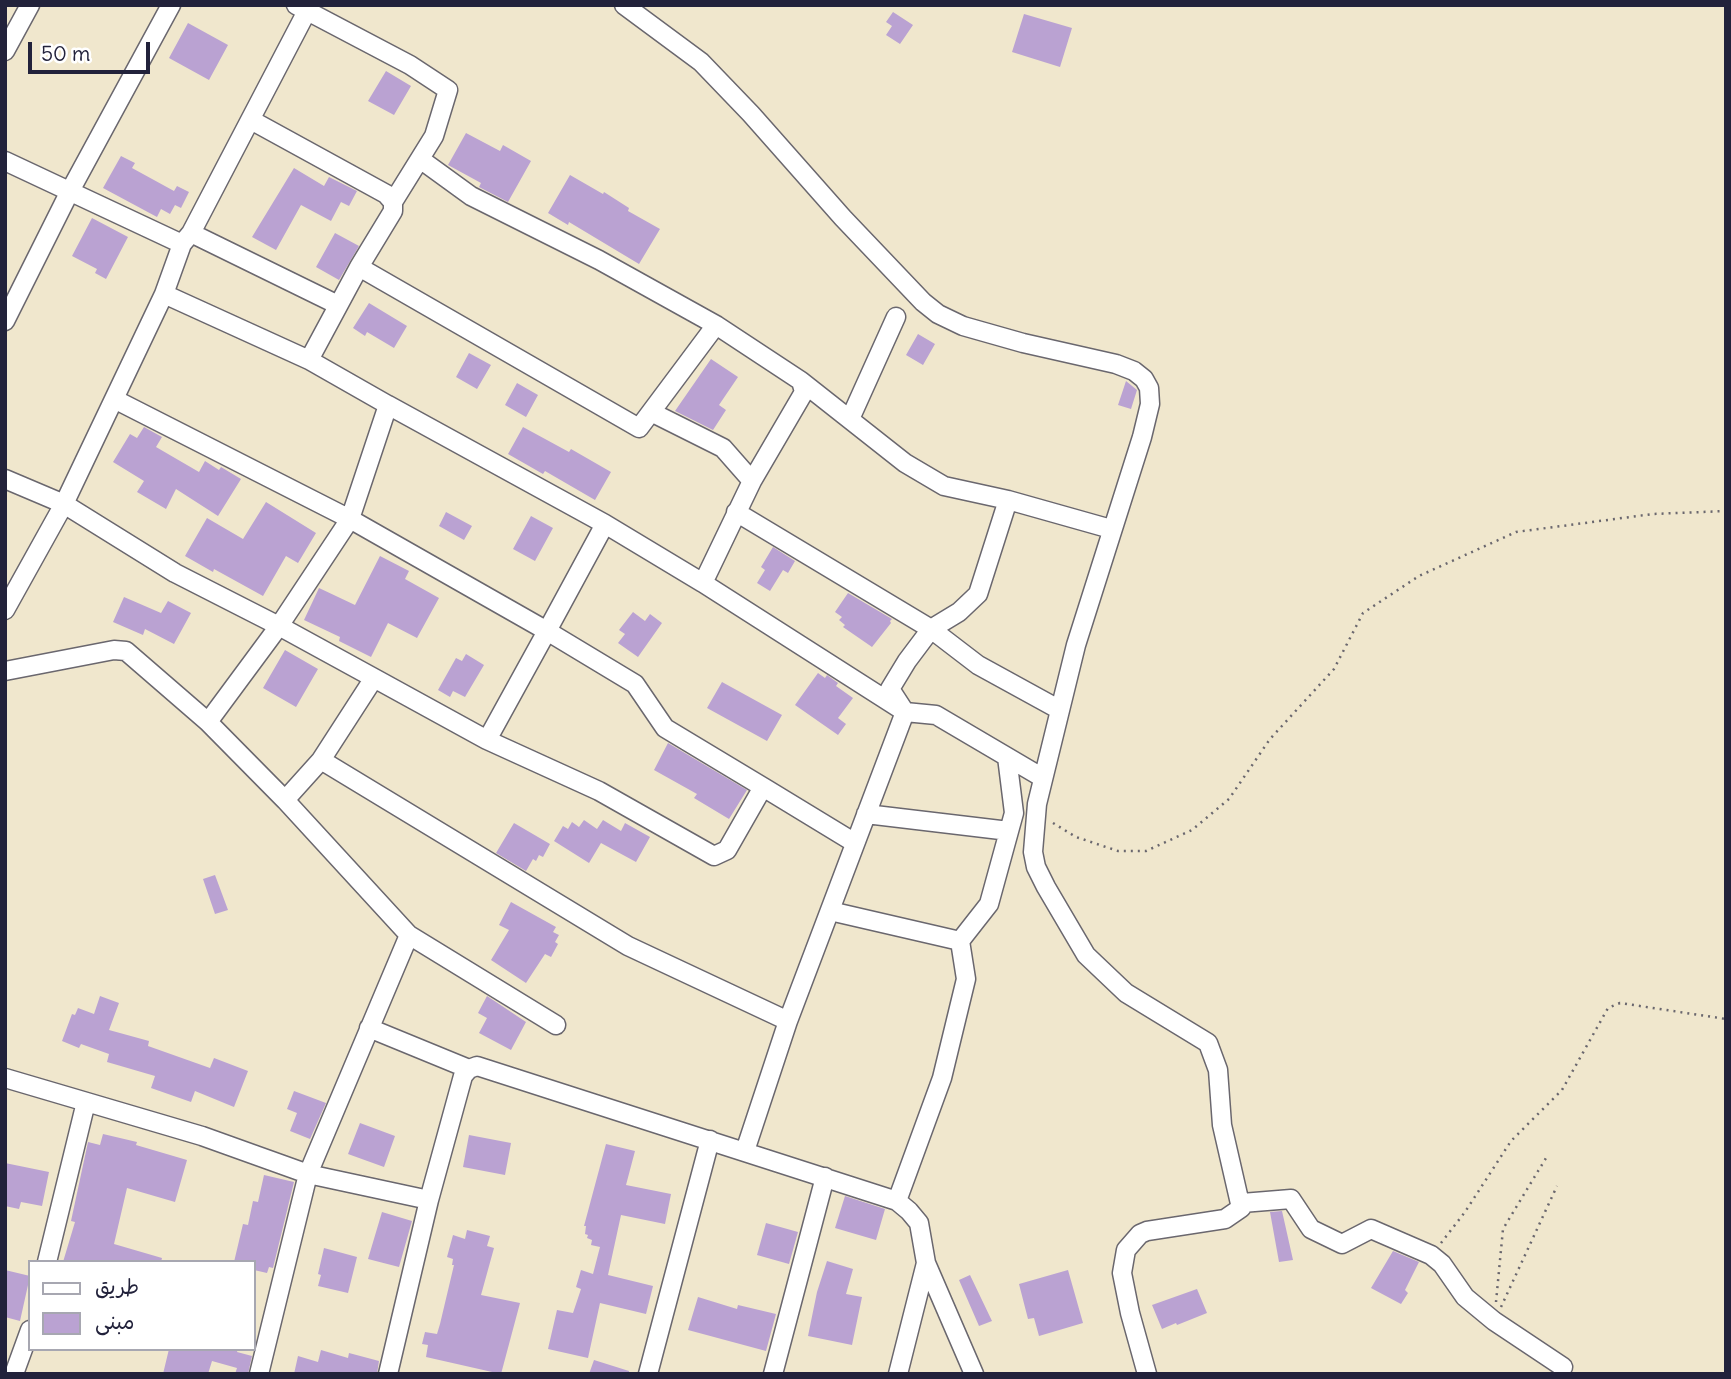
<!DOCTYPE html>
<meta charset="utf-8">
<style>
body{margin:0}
#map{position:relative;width:1731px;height:1379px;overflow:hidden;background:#f0e7cd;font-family:Delius,"Playpen Sans Arabic",sans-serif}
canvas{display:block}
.frame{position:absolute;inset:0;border:7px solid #22223b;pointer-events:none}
.legend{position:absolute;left:28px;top:1260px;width:228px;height:91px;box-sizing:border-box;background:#fff;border:2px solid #a7a7b1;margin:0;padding:9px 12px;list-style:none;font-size:21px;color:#22223b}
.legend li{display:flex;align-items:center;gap:14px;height:35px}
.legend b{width:35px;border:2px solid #a7a7b1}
.scale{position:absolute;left:28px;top:42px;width:122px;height:32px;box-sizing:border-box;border:4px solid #22223b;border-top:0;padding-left:9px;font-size:21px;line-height:24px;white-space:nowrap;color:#22223b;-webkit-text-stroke:5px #fff;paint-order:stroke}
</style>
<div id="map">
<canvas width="1731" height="1379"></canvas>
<div class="frame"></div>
<ul class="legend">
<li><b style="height:9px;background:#fff"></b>طريق</li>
<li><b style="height:19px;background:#baa2d2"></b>مبنى</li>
</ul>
<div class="scale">50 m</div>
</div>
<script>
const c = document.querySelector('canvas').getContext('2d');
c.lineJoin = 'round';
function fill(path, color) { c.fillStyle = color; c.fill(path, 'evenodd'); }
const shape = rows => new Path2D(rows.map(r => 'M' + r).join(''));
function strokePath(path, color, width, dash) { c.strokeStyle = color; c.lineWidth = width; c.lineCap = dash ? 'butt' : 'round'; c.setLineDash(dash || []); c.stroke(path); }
fill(shape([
 [893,12,913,25,900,44,886,35,892,26,886,22],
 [1024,14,1072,28,1060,67,1012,52],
 [188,23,228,45,209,80,169,58],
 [386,71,411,86,394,115,368,101],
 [466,133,500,151,503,145,531,161,508,202,479,187,481,183,448,165],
 [121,156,135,163,132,168,174,191,177,186,189,192,181,208,175,205,170,214,161,209,157,217,103,188],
 [294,168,324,186,329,177,357,191,349,206,341,202,331,221,301,205,276,250,252,237],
 [570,175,603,194,604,192,629,208,628,211,660,229,639,264,569,222,568,225,548,213],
 [92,218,128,237,106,279,95,273,97,269,72,256],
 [335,233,359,246,339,280,316,267],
 [369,303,407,326,394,348,367,332,365,336,353,328],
 [918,334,935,344,923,365,906,355],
 [469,353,491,365,477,389,456,377],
 [711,359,738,377,719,405,726,410,713,430,675,411],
 [1126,381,1137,390,1131,409,1118,405],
 [517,383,538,395,526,417,505,405],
 [144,427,162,437,156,447,199,472,205,461,219,470,221,467,241,479,218,516,176,489,166,509,137,492,144,481,113,462,130,434,137,438],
 [523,427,569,452,571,449,611,472,595,500,545,471,543,474,508,454],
 [266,502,316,533,298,563,286,556,263,596,214,569,213,572,185,556,207,518,243,539],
 [446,512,472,526,464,540,439,526],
 [531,516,553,528,535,561,513,549],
 [773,547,795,561,788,573,783,570,770,591,757,583,765,570,761,567],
 [380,556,409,571,405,579,439,598,417,638,388,623,371,657,339,641,340,637,304,620,319,588,355,605],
 [848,593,892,619,890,621,891,623,872,647,843,627,845,625,839,620,842,617,835,612],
 [124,597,161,613,168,601,191,613,174,644,145,629,143,635,113,622],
 [633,612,645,621,650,614,662,623,638,657,618,643,625,634,619,630],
 [285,650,318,669,296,707,263,688],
 [466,654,484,665,465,697,453,691,450,697,438,690,456,658,462,661],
 [818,673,825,678,827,675,838,683,836,686,853,698,838,718,846,724,838,735,795,705],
 [722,682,782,715,767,741,707,708],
 [668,743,747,790,729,819,694,798,697,794,654,770],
 [584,820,597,829,603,820,621,831,625,823,650,837,636,862,601,843,589,863,554,841,563,826,568,829,572,822,579,827],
 [514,823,550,844,543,857,539,855,536,861,533,859,526,871,496,853],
 [215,875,228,910,215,914,203,879],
 [511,902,556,927,553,932,559,935,555,942,558,944,551,957,545,954,526,983,491,960,509,930,499,925],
 [100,996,119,1003,109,1030,149,1041,148,1046,210,1068,214,1058,248,1071,234,1107,195,1091,191,1102,151,1088,155,1076,107,1062,109,1054,81,1044,79,1048,62,1041,72,1014,75,1015,78,1008,94,1014],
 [487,996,526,1022,511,1050,479,1033,487,1018,478,1013],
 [294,1091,326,1103,310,1139,290,1131,297,1113,287,1109],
 [360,1123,395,1136,384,1167,348,1154],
 [103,1134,137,1142,136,1145,187,1160,175,1202,127,1188,114,1244,162,1258,161,1262,63,1262,75,1222,71,1221,88,1142,100,1145],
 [469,1135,511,1143,505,1175,463,1167],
 [606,1144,635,1151,626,1185,671,1194,665,1224,621,1215,608,1275,653,1286,646,1314,600,1303,588,1358,548,1349,557,1310,573,1313,581,1289,576,1287,581,1270,593,1274,600,1247,591,1245,592,1240,587,1238,588,1235,585,1234,586,1226,584,1226],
 [5,1163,49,1172,42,1206,21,1202,19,1209,5,1206],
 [264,1175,294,1182,273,1268,269,1267,267,1273,254,1270,254,1262,234,1262,243,1224,248,1225,253,1201,258,1202],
 [845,1196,885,1209,876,1240,835,1228],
 [1282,1211,1293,1260,1279,1262,1270,1212],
 [382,1212,412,1221,399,1267,368,1259],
 [766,1223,798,1232,789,1264,757,1255],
 [467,1230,490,1236,487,1246,494,1248,481,1295,520,1303,501,1374,426,1357,428,1345,422,1344,425,1332,437,1334,440,1324,454,1265,452,1265,453,1259,447,1257,453,1235,465,1239],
 [324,1248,357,1257,348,1293,318,1286,321,1275,318,1274],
 [1393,1251,1419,1262,1405,1290,1408,1293,1401,1304,1371,1288],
 [827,1261,853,1269,846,1294,862,1297,852,1345,808,1336,817,1292],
 [5,1270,30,1276,20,1321,5,1317],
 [1068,1270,1083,1323,1039,1336,1034,1318,1028,1319,1019,1284],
 [970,1275,992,1321,979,1326,959,1280],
 [1197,1289,1207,1313,1177,1325,1176,1323,1162,1329,1152,1305],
 [698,1297,737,1309,738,1305,776,1314,766,1351,688,1330],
 [169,1349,238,1349,237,1352,252,1356,248,1374,235,1374,237,1368,212,1361,208,1374,163,1374],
 [321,1350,348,1358,349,1353,379,1361,377,1374,294,1374,298,1356,318,1362],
 [594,1360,629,1371,629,1374,589,1374]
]), '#baa2d2');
const street = shape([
 [296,5,410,65,448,90,434,136,393,202],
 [624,5,701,62,751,114,843,218,923,302,938,314,963,326,1023,343,1116,364,1134,371,1144,379,1149,388,1150,404,1142,437,1076,645,1037,804,1033,852,1036,867,1046,887,1086,955,1126,993,1208,1043,1218,1070,1222,1125,1241,1208,1225,1219,1147,1231,1140,1234,1126,1250,1122,1273,1130,1313,1147,1374],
 [5,51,30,5],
 [251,120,386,194,393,202,393,211,359,267,309,360],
 [5,161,182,244],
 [191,233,338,305],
 [359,267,639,428,716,325,599,260,471,196,420,159],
 [164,294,309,360,388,405],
 [5,321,70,191,171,5],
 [114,399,350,519,388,405,605,524,547,631,350,519,279,626,374,678,321,760],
 [651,412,723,448,752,481,804,392,801,381,716,325],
 [850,419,896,317],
 [5,479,64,504,164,294,182,244,191,233,307,11],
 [1008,500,1111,529],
 [736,512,931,629,959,612,978,594,1008,500,944,486,905,463,801,381],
 [605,524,703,583,905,712,936,715,1043,778],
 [703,583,752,481],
 [5,610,64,504,175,573,279,626,208,722],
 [5,671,114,650,126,651,208,722,285,800],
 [374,678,487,740,599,791,714,856,727,850,763,787,665,728,635,684,547,631,487,740],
 [903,709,890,689,907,661,931,629,978,665,1060,710],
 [763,787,855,843],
 [866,814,1009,831],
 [830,911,960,941],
 [556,1025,409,935,285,800,321,760,628,946,788,1021],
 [369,1028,469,1069],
 [5,1078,202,1136,308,1174,429,1200],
 [745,1151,788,1021,905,712],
 [897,1201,942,1078,966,979,960,941,989,904,1014,813,1007,757],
 [1242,1203,1291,1199,1311,1229,1342,1244,1371,1229,1431,1255,1442,1264,1465,1297,1494,1321,1563,1367],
 [47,1262,86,1102],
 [14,1374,30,1330],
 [259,1374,308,1174,409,935],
 [388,1374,429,1200,463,1076,469,1069,477,1066,897,1201,909,1211,919,1223,926,1263,974,1374],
 [648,1374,710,1140],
 [773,1374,825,1177],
 [898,1374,926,1263]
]);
strokePath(street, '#6a676e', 21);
strokePath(shape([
 [1053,823,1076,837,1118,851,1146,851,1192,830,1229,799,1270,739,1334,669,1363,613,1419,576,1516,532,1653,514,1726,511],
 [1441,1243,1465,1212,1511,1141,1562,1090,1608,1008,1620,1003,1726,1019],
 [1496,1302,1503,1229,1546,1158],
 [1501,1307,1557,1186]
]), '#6a676e', 2.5, [2, 5]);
strokePath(street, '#fff', 18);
</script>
